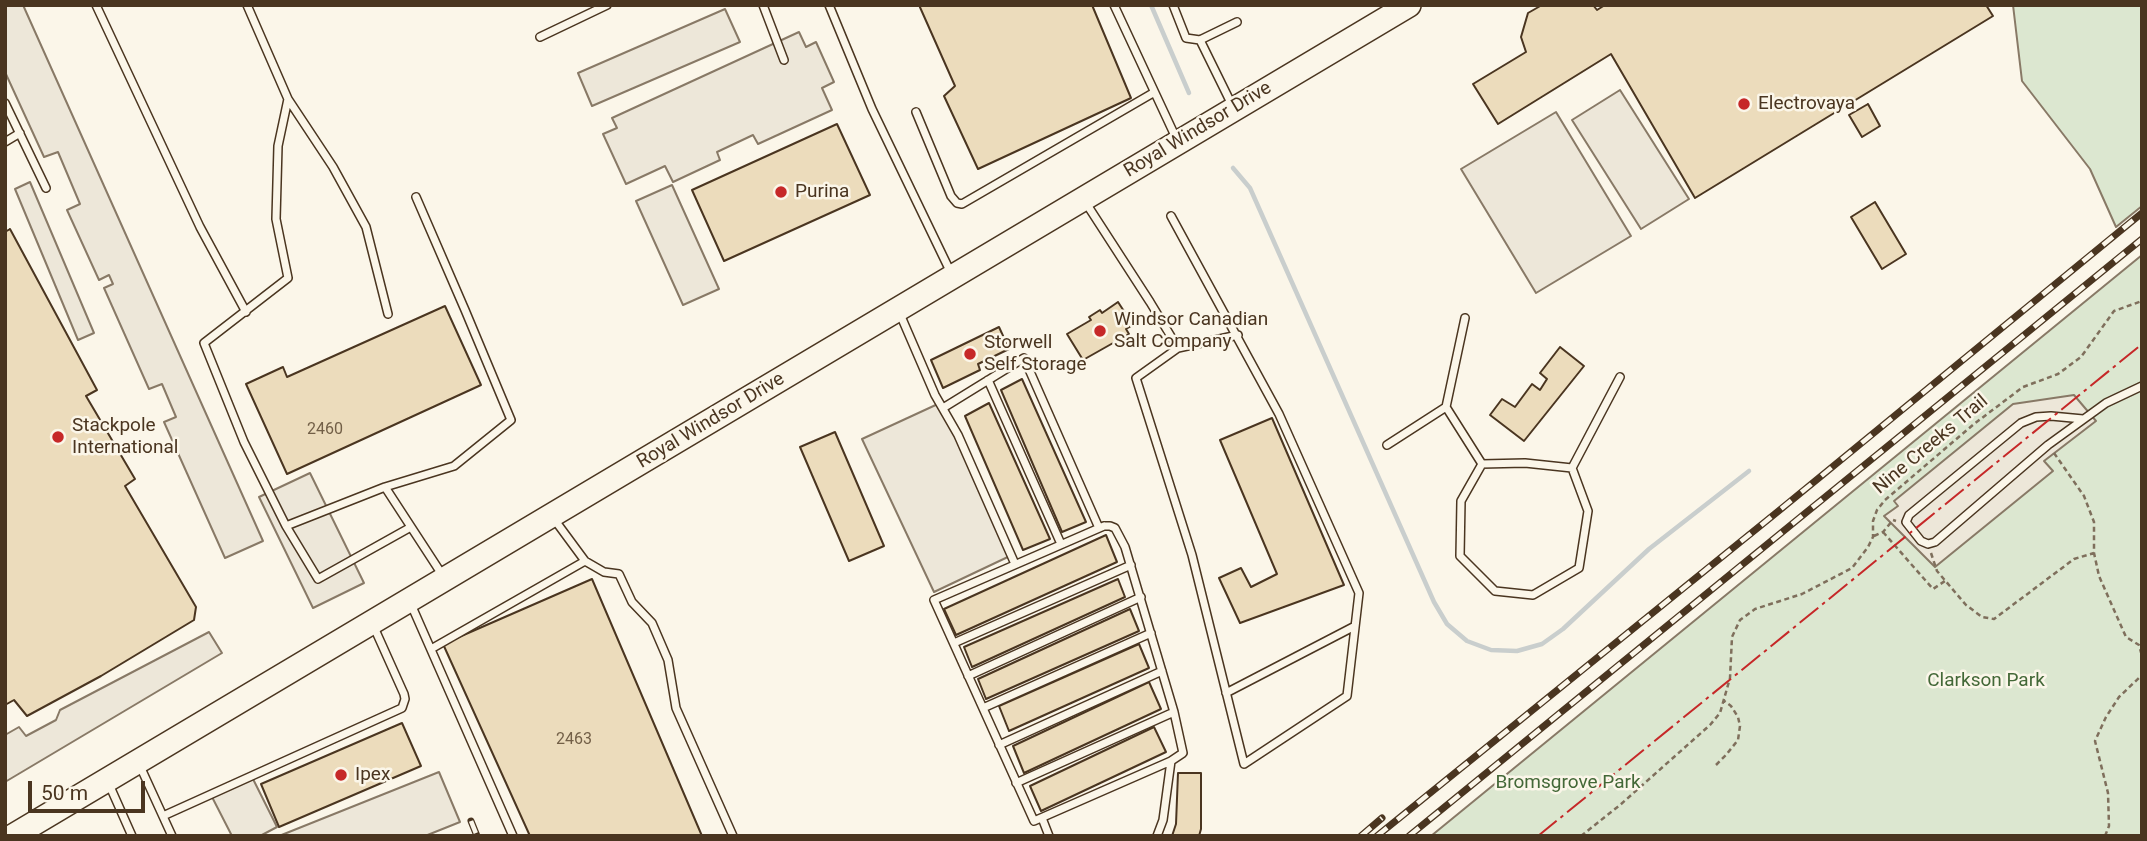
<!DOCTYPE html>
<style>
body{margin:0}
#map{position:relative;width:2147px;height:841px;overflow:hidden;background:#fbf6e9;font-family:Roboto,sans-serif}
canvas{display:block}
.frame{position:absolute;inset:0;border:7px solid #4a3520;pointer-events:none}
.scale{position:absolute;left:28px;top:781px;width:117px;height:32px;box-sizing:border-box;border:4px solid #4a3520;border-top:0;padding-left:9px;font-size:21px;line-height:24px;white-space:nowrap;color:#4a3520;-webkit-text-stroke:5px #fbf6e9;paint-order:stroke}
</style>
<div id="map">
<canvas width="2147" height="841"></canvas>
<div class="frame"></div>
<div class="scale">50 m</div>
</div>
<script>
const c = document.querySelector('canvas').getContext('2d');
c.lineJoin = 'round';
function fill(path, color) { c.fillStyle = color; c.fill(path, 'evenodd'); }
const shape = rows => new Path2D(rows.map(r => 'M' + r).join(''));
function strokePath(path, color, width, dash) { c.strokeStyle = color; c.lineWidth = width; c.lineCap = dash ? 'butt' : 'round'; c.setLineDash(dash || []); c.stroke(path); }
function write(font, color, halo, rows, align = 'center') {
  c.font = font + ' Roboto,sans-serif'; c.lineWidth = 5; c.setLineDash([]); c.textBaseline = 'middle'; c.strokeStyle = halo; c.fillStyle = color; for (const [text, x, y, turn = 0] of rows) {
    c.save(); c.translate(x, y); c.rotate((+turn || 0) * Math.PI / 180); c.textAlign = isNaN(turn) ? turn : align; if (halo) c.strokeText(text, 0, 0); c.fillText(text, 0, 0); c.restore();
  }
}
const green = shape([
 [2013,5,2142,5,2142,206,2116,227,2090,169,2022,81,2013,5],
 [2142,255,2142,836,1431,836,2142,255]
]);
fill(green, '#dce7d0');
strokePath(green, '#887966', 2);
const parking = shape([
 [5,5,23,5,263,541,225,558,164,422,176,417,162,384,149,389,104,288,113,284,109,275,99,280,67,210,80,204,58,152,44,157,5,72,5,5],
 [725,9,740,42,592,106,578,73,725,9],
 [799,32,806,47,816,42,834,82,822,88,832,110,758,144,753,135,717,152,720,160,673,182,665,166,626,184,603,134,617,128,612,118,799,32],
 [1620,90,1689,199,1641,229,1572,120,1620,90],
 [1556,112,1631,236,1536,293,1461,169,1556,112],
 [30,182,94,333,78,340,15,189,30,182],
 [672,185,719,289,683,305,636,201,672,185],
 [2074,395,2096,421,2044,461,2053,471,1935,567,1884,516,1898,506,1894,501,2013,404,2074,395],
 [940,403,1012,555,934,592,862,439,940,403],
 [310,473,364,583,313,608,259,497,310,473],
 [209,632,222,653,5,782,5,735,19,727,26,736,56,720,60,710,209,632],
 [439,772,460,822,425,836,279,836,439,772],
 [251,775,277,827,260,836,232,836,211,795,251,775]
]);
fill(parking, '#ede7d9');
strokePath(parking, '#887966', 2);
strokePath(shape([
 [1151,5,1189,93],
 [1233,168,1250,188,1434,602,1447,624,1467,641,1491,650,1517,651,1542,644,1563,629,1649,549,1749,471]
]), '#c9cecd', 4.5);
const building = shape([
 [919,5,1092,5,1131,98,978,169,944,96,955,86,919,5],
 [1542,5,1593,5,1597,10,1605,5,1986,5,1993,16,1695,198,1611,54,1498,124,1473,84,1526,52,1521,37,1528,13,1542,5],
 [1868,104,1880,126,1862,137,1849,115,1868,104],
 [837,124,870,195,724,261,692,190,837,124],
 [1875,202,1906,254,1882,269,1851,217,1875,202],
 [10,229,97,390,86,396,135,479,125,486,196,607,194,620,101,676,27,716,14,700,5,705,5,232,10,229],
 [1118,302,1133,325,1126,329,1129,334,1083,360,1067,334,1091,320,1089,317,1100,310,1102,313,1118,302],
 [445,306,481,385,287,474,246,384,283,367,287,377,445,306],
 [999,327,1009,349,978,364,980,370,943,388,931,360,999,327],
 [1560,347,1584,366,1524,441,1490,415,1502,399,1515,407,1532,384,1540,390,1547,379,1540,373,1560,347],
 [1022,379,1086,522,1062,532,1001,390,1022,379],
 [989,403,1050,539,1023,550,965,416,989,403],
 [1272,418,1344,585,1240,623,1219,578,1241,568,1251,587,1277,574,1220,440,1272,418],
 [835,432,884,546,849,561,800,447,835,432],
 [1106,535,1117,562,956,635,944,609,1106,535],
 [592,579,702,836,530,836,443,644,592,579],
 [1118,579,1125,597,972,667,964,647,1118,579],
 [1130,609,1139,631,986,699,978,679,1130,609],
 [1139,644,1149,668,1009,731,999,706,1139,644],
 [1149,682,1161,709,1024,773,1013,746,1149,682],
 [402,723,421,766,279,827,261,784,402,723],
 [1154,727,1166,752,1041,811,1030,786,1154,727],
 [1178,773,1201,773,1201,829,1199,836,1172,836,1176,824,1178,773]
]);
fill(building, '#ecdcbc');
strokePath(building, '#4a3520', 2);
const lane = shape([
 [96,5,200,227,246,312],
 [247,5,288,99,278,146,276,219,288,278,204,343,244,442,286,526,385,487,443,576],
 [763,5,784,60],
 [829,5,872,109,952,275],
 [1114,5,1176,138],
 [1173,5,1186,38,1200,40,1232,105],
 [540,37,607,5],
 [1200,40,1237,22],
 [288,99,333,167,366,227,388,314],
 [5,103,46,188],
 [916,112,951,196,957,203,962,204,1153,93],
 [5,142,20,133],
 [1084,200,1150,302,1178,348,1136,378,1192,555,1244,764,1347,696,1359,593,1279,414,1171,216],
 [900,314,935,395,958,435,1015,564],
 [1465,318,1446,407,1482,464,1461,501,1460,556,1495,591,1533,595,1579,568,1588,511,1572,468,1620,377],
 [1178,348,1238,335],
 [988,380,1061,544],
 [943,408,1024,358,1099,528],
 [2083,419,2051,416,2036,417,2021,423,1909,515,1906,522,1921,541,1928,544,1935,542,2048,445,2106,403,2142,386],
 [1387,445,1446,407],
 [1482,464,1525,463,1572,468],
 [385,487,454,466,511,420,465,310,416,197],
 [554,519,585,561,604,572,619,574,632,602,652,623,668,660,676,708,733,836],
 [286,526,318,579,411,527],
 [1104,526,1110,526,1115,528,1125,547,1174,712,1183,753,1171,761,1034,821,934,600,1104,526],
 [410,602,513,836],
 [954,643,1131,565],
 [431,649,585,561],
 [968,676,1141,597],
 [1226,693,1355,626],
 [983,708,1151,633],
 [999,745,1162,671],
 [140,766,172,836],
 [108,782,132,836],
 [1016,783,1174,712],
 [163,816,402,708,405,699,404,694,373,625],
 [1042,818,1049,836],
 [1157,836,1163,820,1171,761]
]);
const primary = shape([
 [13,836,1409,5]
]);
strokePath(lane, '#4a3520', 10);
strokePath(primary, '#4a3520', 26);
strokePath(shape([
 [2054,453,2084,496,2094,522,2094,553,2099,576,2126,637,2139,645,2142,656],
 [1883,532,1933,589,1945,581],
 [1874,536,1883,532,1893,520,1896,521],
 [1931,553,1937,571,1966,605,1982,617,1994,619,2074,559,2094,553],
 [1716,765,1726,755,1738,740,1740,726,1738,717,1731,706,1723,700],
 [1581,836,1620,805,1710,725,1720,713,1730,678,1732,637,1740,620,1755,609,1802,594,1852,568,1868,547,1873,537,1873,521,1877,510,1885,500,1974,424,2023,387,2058,374,2081,357,2114,311,2142,301],
 [2105,836,2109,826,2108,793,2095,741,2106,717,2119,697,2142,675]
]), '#7f6f5c', 2.5, [5, 3.5]);
strokePath(lane, '#fbf6e9', 7);
strokePath(primary, '#fbf6e9', 23);
const rail = shape([
 [471,821,477,836],
 [1361,836,1382,818],
 [1377,836,1781,509,2142,213],
 [1409,836,2142,239]
]);
strokePath(rail, '#4a3520', 7);
strokePath(rail, '#fbf6e9', 4.5, [13]);
strokePath(shape([
 [1538,836,2142,344]
]), '#c62828', 2, [24, 5, 3.5, 5]);
for (const [x, y, r, color] of [
 [1744,104,7,"#c62828"],
 [781,192,7,"#c62828"],
 [1100,331,7,"#c62828"],
 [970,354,7,"#c62828"],
 [58,437,7,"#c62828"],
 [341,775,7,"#c62828"]
]) { const dot = new Path2D(); dot.arc(x, y, r, 0, 2 * Math.PI); c.fillStyle = color; c.fill(dot); strokePath(dot, '#fbf6e9', 2.5); }
write('16px', '#725f47', null, [
 ["2460",325,430],
 ["2463",574,740]
]);
write('19px', '#4a3520', '#fbf6e9', [
 ["Electrovaya",1758,104],
 ["Purina",795,192],
 ["Windsor Canadian",1114,320],
 ["Salt Company",1114,342],
 ["Storwell",984,343],
 ["Self Storage",984,365],
 ["Stackpole",72,426],
 ["International",72,448],
 ["Ipex",355,775]
], 'left');
write('19px', '#4a3520', '#fbf6e9', [
 ["Royal Windsor Drive",1198,130,-31],
 ["Royal Windsor Drive",711,421,-31],
 ["Nine Creeks Trail",1931,445,-40]
]);
write('19px', '#436837', '#fbf6e9', [
 ["Clarkson Park",1986,681],
 ["Bromsgrove Park",1568,783]
]);
</script>
